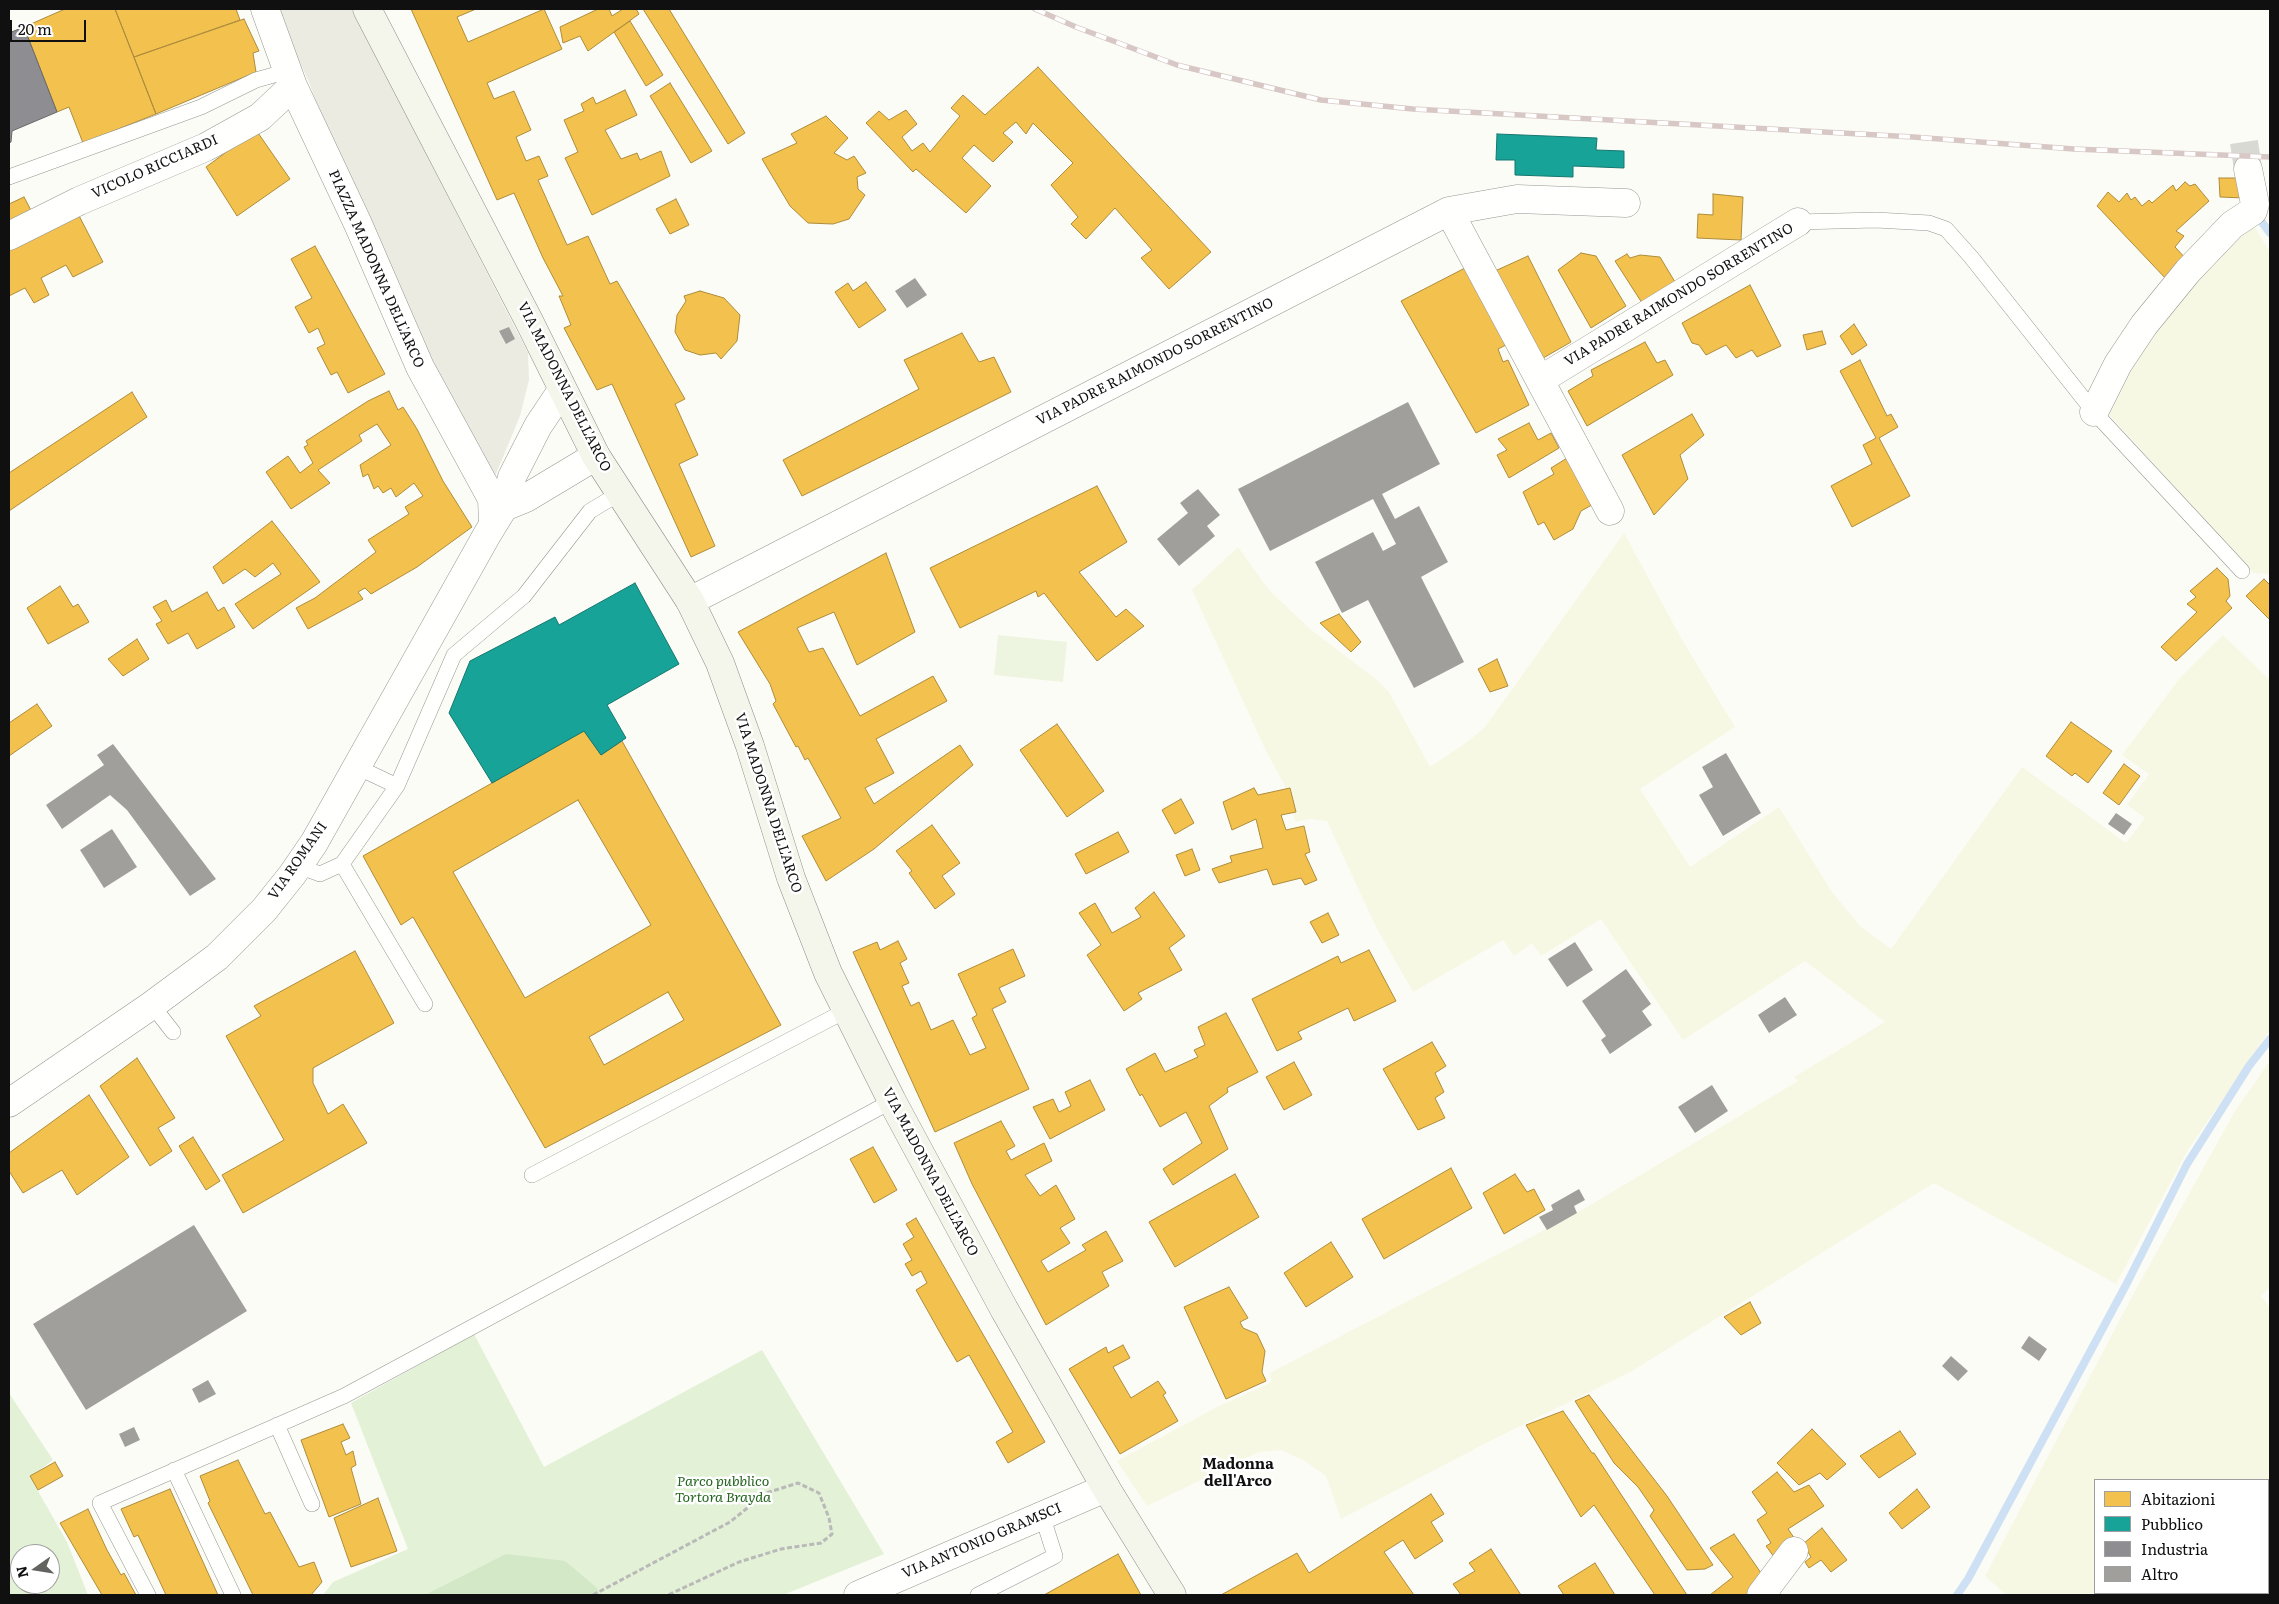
<!DOCTYPE html>
<style>
body{margin:0}
#map{position:relative;width:2279px;height:1604px;overflow:hidden;background:#fcfcf6;font-family:Literata,serif}
canvas{display:block}
.frame{position:absolute;inset:0;border:10px solid #101010;pointer-events:none}
.legend{position:absolute;left:2094px;top:1479px;width:175px;height:115px;box-sizing:border-box;background:#fff;border:1px solid #9f9f9f;margin:0;padding:6px 9px;list-style:none;font-size:15px;color:#101010}
.legend li{display:flex;align-items:center;gap:10px;height:25px}
.legend b{width:25px;border:1px solid #9f9f9f}
.north{position:absolute;left:10px;top:1544px;width:50px;height:50px;box-sizing:border-box;background:#fff;border:1px solid #9f9f9f;border-radius:50%;rotate:257deg;font-size:14px;font-weight:700;line-height:20px;text-align:center;color:#101010}
.north::after{content:'';display:block;margin:auto;width:18px;height:22px;background:#636360;clip-path:polygon(50% 0,100% 100%,50% 72%,0 100%)}
.scale{position:absolute;left:10px;top:20px;width:76px;height:22px;box-sizing:border-box;border:2px solid #101010;border-top:0;padding-left:6px;font-size:15px;line-height:18px;white-space:nowrap;color:#101010;-webkit-text-stroke:4px #fff;paint-order:stroke}
</style>
<div id="map">
<canvas width="2279" height="1604"></canvas>
<div class="frame"></div>
<ul class="legend">
<li><b style="height:14px;background:#f2c14e"></b>Abitazioni</li>
<li><b style="height:14px;background:#17a398"></b>Pubblico</li>
<li><b style="height:14px;background:#8d8d92"></b>Industria</li>
<li><b style="height:14px;background:#a09f9b"></b>Altro</li>
</ul>
<div class="north">N</div>
<div class="scale">20 m</div>
</div>
<script>
const c = document.querySelector('canvas').getContext('2d');
c.lineJoin = 'round';
function fill(path, color) { c.fillStyle = color; c.fill(path, 'evenodd'); }
const shape = rows => new Path2D(rows.map(r => 'M' + r).join(''));
function strokePath(path, color, width, dash) { c.strokeStyle = color; c.lineWidth = width; c.lineCap = dash ? 'butt' : 'round'; c.setLineDash(dash || []); c.stroke(path); }
function write(font, color, halo, rows, align = 'center') {
  c.font = font + ' Literata,serif'; c.lineWidth = 5; c.setLineDash([]); c.textBaseline = 'middle'; c.strokeStyle = halo; c.fillStyle = color; for (const [text, x, y, turn = 0] of rows) {
    c.save(); c.translate(x, y); c.rotate((+turn || 0) * Math.PI / 180); c.textAlign = isNaN(turn) ? turn : align; if (halo) c.strokeText(text, 0, 0); c.fillText(text, 0, 0); c.restore();
  }
}
fill(shape([
 [2254,226,2270,252,2270,574,2267,574,2253,573,2103,408,2115,381,2220,249],
 [1624,533,1681,638,1735,727,1640,789,1690,867,1779,807,1832,892,1860,926,1891,949,2022,767,2126,843,2145,818,2127,805,2149,774,2122,755,2180,678,2223,635,2270,680,2270,1030,2188,1150,2116,1284,1934,1183,1632,1371,1492,1440,1341,1519,1326,1476,1305,1461,1281,1450,1259,1452,1147,1506,1117,1461,1217,1407,1272,1382,1270,1373,1577,1213,1798,1081,1794,1077,1885,1022,1805,961,1683,1040,1601,919,1541,956,1532,943,1514,956,1503,940,1413,992,1376,927,1327,821,1309,819,1295,822,1284,784,1267,753,1192,590,1238,547,1269,590,1310,629,1377,680,1389,692,1430,767,1467,742,1485,727],
 [2270,1061,2270,1287,2261,1296,2270,1308,2270,1595,2006,1595,1985,1576,2136,1289,2235,1111],
 [2268,1480,2268,1593,2095,1593,2095,1480]
]), '#f6f8e3');
fill(shape([
 [474,1334,544,1467,762,1350,884,1554,783,1595,323,1595,333,1582,408,1549,351,1403],
 [9,1393,53,1460,30,1477,67,1542,88,1595,9,1595],
 [20,1554,50,1554,50,1584,20,1584]
]), '#e3f1d7');
fill(shape([
 [506,1554,565,1561,597,1588,599,1595,425,1595]
]), '#d2e8c6');
fill(shape([
 [998,635,1067,642,1063,682,994,675]
]), '#edf5e1');
fill(shape([
 [275,9,352,9,528,353,529,380,520,416,496,474,491,476,462,423,351,195,309,82]
]), '#ecebe2');
const homes = shape([
 [65,9,115,9,156,114,83,143,69,107,57,112,24,27,65,9],
 [115,9,236,9,240,20,134,57,115,9],
 [411,9,476,9,457,17,468,42,544,9,562,49,487,83,494,99,514,91,531,130,516,137,526,161,539,156,548,176,538,180,567,245,588,236,610,284,617,281,685,399,675,404,698,455,679,464,715,546,691,557,612,384,597,390,564,328,571,325,559,296,563,296,543,258,514,193,497,200,411,9],
 [598,9,609,9,612,16,623,9,636,9,639,14,588,51,580,36,563,43,560,27,598,9],
 [643,9,669,9,745,133,728,144,643,9],
 [244,19,259,51,253,53,256,72,156,114,134,57,244,19],
 [630,21,663,75,646,86,614,32,630,21],
 [1038,67,1211,252,1169,289,1141,258,1152,250,1115,208,1086,239,1071,224,1078,217,1051,185,1073,163,1033,123,1026,134,1016,122,1003,133,1013,142,993,162,974,145,962,158,991,186,966,213,916,169,913,172,866,123,879,111,889,120,906,110,917,124,902,137,912,151,923,143,930,152,960,116,951,108,963,95,985,115,1038,67],
 [670,83,712,151,691,163,650,96,670,83],
 [625,90,637,115,605,130,621,159,637,153,640,160,661,151,670,176,592,215,565,158,578,152,564,120,584,111,581,104,593,97,596,104,625,90],
 [826,116,848,138,834,153,847,160,854,156,866,173,857,177,858,189,865,195,849,219,833,224,808,223,790,206,762,159,797,143,791,134,826,116],
 [256,130,290,179,237,216,206,167,256,130],
 [2219,178,2243,178,2244,198,2220,197,2219,178],
 [2185,182,2190,186,2195,184,2209,201,2176,231,2184,236,2175,247,2188,261,2168,281,2097,206,2108,192,2119,202,2127,193,2131,200,2135,197,2142,206,2149,200,2152,203,2173,185,2176,191,2185,182],
 [1713,194,1743,197,1741,240,1697,238,1698,214,1713,215,1713,194],
 [24,197,34,216,9,229,9,204,24,197],
 [676,199,689,225,670,234,656,209,676,199],
 [75,208,103,262,73,277,66,265,41,278,49,295,34,303,25,288,9,296,9,250,50,229,75,208],
 [315,246,385,374,348,393,337,372,331,375,317,348,325,344,318,328,309,333,295,307,312,298,291,259,315,246],
 [1581,253,1596,256,1626,306,1591,328,1558,270,1581,253],
 [1627,254,1630,258,1640,255,1660,257,1678,287,1644,306,1615,261,1627,254],
 [1528,256,1571,342,1538,361,1495,271,1528,256],
 [1465,268,1512,342,1498,349,1503,362,1508,360,1529,405,1476,433,1401,301,1465,268],
 [866,282,886,310,859,328,835,292,848,283,853,291,866,282],
 [1750,285,1781,346,1757,357,1752,350,1736,358,1726,345,1706,355,1699,345,1692,343,1682,323,1750,285],
 [700,291,724,298,740,315,737,341,721,359,716,353,700,355,685,350,675,332,677,315,686,301,684,296,700,291],
 [1854,324,1867,345,1852,355,1840,336,1854,324],
 [1822,331,1826,344,1807,350,1803,335,1822,331],
 [962,333,979,362,994,357,1011,392,802,496,783,460,919,389,904,360,962,333],
 [1645,342,1657,363,1665,360,1673,375,1587,426,1568,391,1593,376,1591,370,1645,342],
 [1860,360,1887,416,1891,414,1898,427,1879,438,1910,496,1852,527,1831,486,1872,464,1863,445,1876,438,1840,371,1860,360],
 [389,391,398,410,403,407,417,429,443,481,472,527,417,567,371,594,365,588,358,592,363,599,308,629,296,608,315,598,376,552,368,540,409,514,405,507,423,496,414,483,396,497,391,488,383,493,378,486,374,489,368,474,363,477,360,465,391,445,377,424,359,435,362,441,318,470,330,483,291,509,266,472,288,456,300,473,313,463,304,447,308,445,306,441,368,401,389,391],
 [132,392,147,417,9,511,9,473,132,392],
 [1692,414,1704,435,1680,455,1688,479,1654,515,1622,455,1692,414],
 [1529,423,1538,440,1551,433,1559,448,1509,478,1497,455,1507,450,1498,439,1529,423],
 [1572,455,1599,501,1581,511,1573,529,1554,540,1544,522,1538,525,1523,492,1554,474,1551,468,1572,455],
 [1097,486,1127,542,1079,572,1116,617,1126,609,1144,626,1097,661,1044,593,1038,597,1036,591,960,628,930,568,1097,486],
 [272,521,320,582,253,629,235,604,281,574,273,563,255,577,245,569,223,584,213,567,272,521],
 [886,553,915,632,857,665,834,612,797,628,809,652,823,648,860,716,933,676,947,701,876,739,894,773,865,788,874,804,960,745,973,765,874,849,826,881,802,836,841,818,808,758,805,760,798,746,796,747,773,704,776,701,770,684,738,632,886,553],
 [2217,568,2228,579,2230,596,2226,601,2232,608,2176,661,2161,647,2197,612,2187,604,2196,597,2190,591,2217,568],
 [2264,579,2270,585,2270,620,2246,596,2264,579],
 [60,586,73,607,78,604,89,622,48,644,27,608,60,586],
 [207,592,218,611,224,607,235,627,197,649,188,633,168,644,156,624,162,621,153,607,166,600,172,612,207,592],
 [1339,614,1361,642,1351,652,1320,623,1339,614],
 [137,639,149,659,123,676,108,659,137,639],
 [1497,659,1508,686,1490,692,1478,669,1497,659],
 [37,704,52,726,9,756,9,723,37,704],
 [2071,722,2112,751,2088,783,2075,773,2072,776,2046,756,2071,722],
 [1057,724,1104,791,1067,817,1020,750,1057,724],
 [584,731,601,755,622,741,781,1025,545,1148,413,917,401,925,363,856,584,731],
 [578,800,651,925,525,998,453,872,578,800],
 [668,992,684,1020,604,1065,589,1037,668,992],
 [2124,764,2140,776,2119,805,2103,793,2124,764],
 [1254,788,1258,795,1290,788,1296,812,1281,815,1286,830,1304,826,1310,852,1305,854,1317,880,1305,885,1301,878,1273,885,1267,869,1219,883,1212,869,1232,862,1230,856,1263,848,1256,819,1232,830,1223,802,1254,788],
 [1181,799,1194,823,1175,834,1162,810,1181,799],
 [932,825,960,863,942,876,955,894,935,909,909,873,912,871,896,851,932,825],
 [1118,832,1129,852,1086,874,1075,854,1118,832],
 [1192,849,1200,870,1185,876,1176,855,1192,849],
 [1154,892,1185,936,1169,948,1182,970,1138,993,1142,999,1124,1011,1087,955,1101,945,1079,913,1095,903,1112,933,1141,917,1135,908,1154,892],
 [1328,913,1339,935,1322,943,1310,922,1328,913],
 [898,941,907,959,900,963,909,983,902,986,911,1006,919,1002,931,1030,953,1020,970,1055,986,1048,972,1018,977,1015,958,974,1013,949,1025,976,999,988,1006,1002,992,1009,1029,1089,935,1132,853,952,877,942,880,950,898,941],
 [1369,950,1396,1001,1354,1021,1348,1008,1298,1032,1302,1039,1277,1051,1252,999,1338,956,1341,963,1369,950],
 [355,951,394,1023,313,1068,313,1083,328,1114,343,1104,367,1143,243,1213,222,1175,284,1140,226,1036,261,1016,254,1006,355,951],
 [1226,1013,1258,1072,1227,1088,1228,1092,1209,1106,1228,1149,1173,1185,1163,1169,1202,1143,1186,1112,1160,1127,1142,1094,1140,1096,1126,1069,1155,1053,1165,1072,1198,1057,1194,1050,1205,1045,1198,1027,1226,1013],
 [1432,1042,1446,1066,1435,1073,1444,1092,1435,1098,1445,1118,1418,1130,1383,1069,1432,1042],
 [137,1058,175,1118,158,1128,172,1151,150,1166,100,1086,137,1058],
 [1294,1062,1312,1095,1284,1110,1266,1077,1294,1062],
 [1090,1080,1105,1110,1050,1139,1033,1107,1053,1099,1059,1112,1071,1106,1065,1092,1090,1080],
 [89,1095,129,1157,77,1195,62,1170,23,1193,9,1171,9,1153,89,1095],
 [1001,1121,1015,1146,1006,1151,1011,1160,1044,1143,1052,1161,1025,1175,1040,1196,1056,1185,1075,1219,1060,1228,1070,1243,1041,1261,1048,1272,1086,1250,1082,1245,1106,1231,1123,1261,1102,1272,1109,1286,1046,1325,972,1184,954,1143,1001,1121],
 [193,1137,220,1181,206,1190,179,1146,193,1137],
 [873,1147,897,1190,874,1203,850,1159,873,1147],
 [1451,1168,1472,1208,1384,1259,1362,1219,1451,1168],
 [1235,1174,1259,1217,1175,1267,1149,1222,1235,1174],
 [1515,1174,1527,1192,1534,1189,1545,1210,1504,1234,1483,1193,1515,1174],
 [916,1218,1045,1442,1008,1463,996,1442,1013,1432,969,1355,957,1362,943,1338,916,1290,927,1283,921,1271,912,1276,905,1264,912,1260,903,1244,914,1237,906,1224,916,1218],
 [1331,1242,1353,1277,1306,1307,1284,1273,1331,1242],
 [1229,1287,1248,1318,1240,1322,1243,1328,1257,1334,1265,1351,1262,1372,1266,1381,1226,1399,1184,1307,1229,1287],
 [1750,1302,1761,1323,1741,1335,1724,1317,1750,1302],
 [1123,1345,1130,1358,1113,1367,1131,1398,1158,1381,1166,1393,1163,1395,1178,1421,1120,1454,1069,1369,1106,1347,1108,1353,1123,1345],
 [1589,1395,1667,1496,1713,1565,1705,1569,1687,1570,1650,1516,1654,1510,1638,1487,1614,1463,1575,1401,1589,1395],
 [1563,1411,1592,1453,1594,1453,1687,1595,1655,1595,1594,1505,1581,1517,1526,1425,1563,1411],
 [343,1424,350,1438,341,1442,346,1455,353,1451,356,1465,351,1468,361,1504,329,1517,301,1440,343,1424],
 [1812,1429,1846,1464,1827,1480,1820,1473,1799,1485,1777,1463,1812,1429],
 [1900,1431,1916,1454,1879,1478,1860,1456,1900,1431],
 [238,1460,265,1514,270,1512,299,1567,314,1562,322,1582,311,1595,253,1595,208,1503,210,1501,200,1476,238,1460],
 [55,1462,63,1476,38,1490,30,1476,55,1462],
 [1777,1472,1794,1492,1809,1485,1824,1506,1788,1529,1797,1542,1777,1561,1766,1546,1771,1543,1757,1520,1767,1513,1752,1492,1777,1472],
 [170,1489,218,1595,166,1595,138,1535,134,1537,121,1509,170,1489],
 [1917,1489,1930,1507,1902,1529,1889,1513,1917,1489],
 [1431,1494,1444,1514,1431,1522,1443,1541,1415,1559,1403,1540,1384,1552,1414,1595,1221,1595,1297,1553,1309,1573,1431,1494],
 [378,1498,397,1551,351,1567,334,1518,378,1498],
 [88,1509,107,1550,121,1575,124,1573,136,1595,102,1595,60,1523,88,1509],
 [1822,1528,1847,1560,1831,1572,1821,1560,1809,1568,1805,1562,1811,1557,1803,1544,1822,1528],
 [1734,1534,1768,1583,1752,1595,1710,1595,1733,1577,1710,1548,1734,1534],
 [1491,1549,1521,1595,1461,1595,1453,1584,1475,1571,1469,1563,1491,1549],
 [1118,1554,1141,1595,1044,1595,1118,1554],
 [1595,1563,1615,1595,1564,1595,1558,1586,1595,1563]
]);
fill(homes, '#f2c14e');
strokePath(homes, '#ae8c3b', 1);
const public = shape([
 [1497,134,1597,138,1596,150,1624,151,1624,168,1573,166,1573,177,1515,175,1515,160,1496,160,1497,134],
 [635,583,679,664,607,705,626,738,601,755,584,731,492,783,449,713,470,661,555,617,559,625,635,583]
]);
fill(public, '#17a398');
strokePath(public, '#15776f', 1);
const industry = shape([
 [24,27,57,112,12,131,11,142,9,143,9,33,24,27]
]);
fill(industry, '#8d8d92');
strokePath(industry, '#68686b', 1);
strokePath(shape([
 [2258,217,2270,233],
 [1957,1595,1968,1579,2126,1285,2187,1164,2249,1066,2270,1039]
]), '#cee1f4', 8);
fill(shape([
 [915,278,927,295,907,308,895,291],
 [509,327,515,339,506,344,499,331],
 [1408,402,1440,464,1382,494,1395,519,1419,506,1448,562,1421,577,1464,662,1414,688,1368,600,1342,613,1315,562,1373,532,1383,551,1396,544,1373,499,1270,551,1238,489],
 [1198,489,1220,515,1207,526,1215,536,1179,566,1157,539,1188,513,1180,503],
 [113,744,216,879,190,896,127,810,110,795,62,829,46,805,104,765,97,755],
 [1726,753,1761,813,1723,836,1699,795,1713,787,1702,767],
 [2116,813,2132,824,2124,835,2108,824],
 [112,829,137,867,104,888,80,850],
 [1575,942,1593,970,1567,987,1548,959],
 [1626,969,1651,1004,1642,1011,1652,1025,1610,1054,1601,1040,1606,1036,1582,1001],
 [1785,997,1797,1015,1769,1033,1758,1015],
 [1712,1085,1728,1111,1695,1133,1678,1107],
 [1579,1189,1585,1200,1574,1206,1577,1213,1547,1230,1539,1217,1553,1210,1551,1205],
 [194,1225,247,1311,86,1410,33,1324],
 [2029,1336,2047,1349,2039,1361,2021,1348],
 [1951,1356,1968,1371,1958,1381,1942,1366],
 [208,1380,216,1394,199,1403,192,1389],
 [134,1427,140,1440,125,1447,119,1434]
]), '#a09f9b');
strokePath(shape([
 [2244,142,2248,169]
]), '#d9d9d4', 28, [28, 14]);
const service = shape([
 [9,177,201,107,256,80,288,71],
 [1798,222,1876,220,1929,223,1946,229,1971,257,2094,412,2242,571],
 [397,786,454,655,524,596,590,511,620,493],
 [342,864,397,786,357,767],
 [298,866,320,874,342,864,425,1004],
 [152,1005,173,1032],
 [532,1175,847,1010],
 [277,1425,312,1504],
 [174,1470,233,1595],
 [148,1595,100,1503,344,1396,892,1101],
 [978,1595,1055,1556,1042,1515]
]);
const minor = shape([
 [265,9,293,86,358,224,420,367,492,499,493,524],
 [1449,211,1610,511],
 [9,236,79,201,206,147,260,117,293,86],
 [1540,380,1798,222],
 [2094,412,2118,364,2144,325,2188,271,2232,225,2253,211,2255,204,2248,169],
 [690,601,1449,211,1517,199,1626,203],
 [858,1595,1106,1488],
 [1761,1595,1794,1551]
]);
const tertiary = shape([
 [504,507,526,498,596,456],
 [9,1103,152,1005,217,957,264,910,292,875,314,843,488,533,504,507,512,477,538,426,562,390]
]);
const secondary = shape([
 [367,9,529,321,596,456,690,601,720,663,750,746,791,878,828,973,892,1101,1004,1309,1106,1488,1172,1595]
]);
strokePath(service, '#969694', 16);
strokePath(minor, '#969694', 29);
strokePath(tertiary, '#969694', 29);
strokePath(secondary, '#8d8d8a', 29);
strokePath(shape([
 [593,1595,730,1522,766,1493,798,1483,819,1493,829,1518,832,1534,821,1543,781,1549,739,1562,668,1595]
]), '#b9b9b8', 3, [5, 2.5]);
strokePath(service, '#fffffe', 15);
strokePath(minor, '#fffffe', 28);
strokePath(tertiary, '#fffffe', 28);
strokePath(secondary, '#f4f5eb', 28);
const rail = shape([
 [1035,9,1076,27,1177,65,1321,100,1413,109,1913,137,2074,149,2270,157]
]);
strokePath(rail, '#d7c8c6', 5.5);
strokePath(rail, '#fff', 4, [11]);
write('14px', '#101010', '#fff', [
 ["VICOLO RICCIARDI",155,167,-24],
 ["PIAZZA MADONNA DELL'ARCO",376,269,66],
 ["VIA PADRE RAIMONDO SORRENTINO",1679,295,-31],
 ["VIA PADRE RAIMONDO SORRENTINO",1155,362,-27],
 ["VIA MADONNA DELL'ARCO",564,387,63],
 ["VIA MADONNA DELL'ARCO",768,803,72],
 ["VIA ROMANI",298,861,-55],
 ["VIA MADONNA DELL'ARCO",930,1172,62],
 ["VIA ANTONIO GRAMSCI",982,1541,-23]
]);
write('italic 14px', '#276622', '#fff', [
 ["Parco pubblico",723,1482],
 ["Tortora Brayda",723,1498]
]);
write('bold 15px', '#101010', '#fff', [
 ["Madonna",1238,1465],
 ["dell'Arco",1238,1482]
]);
</script>
